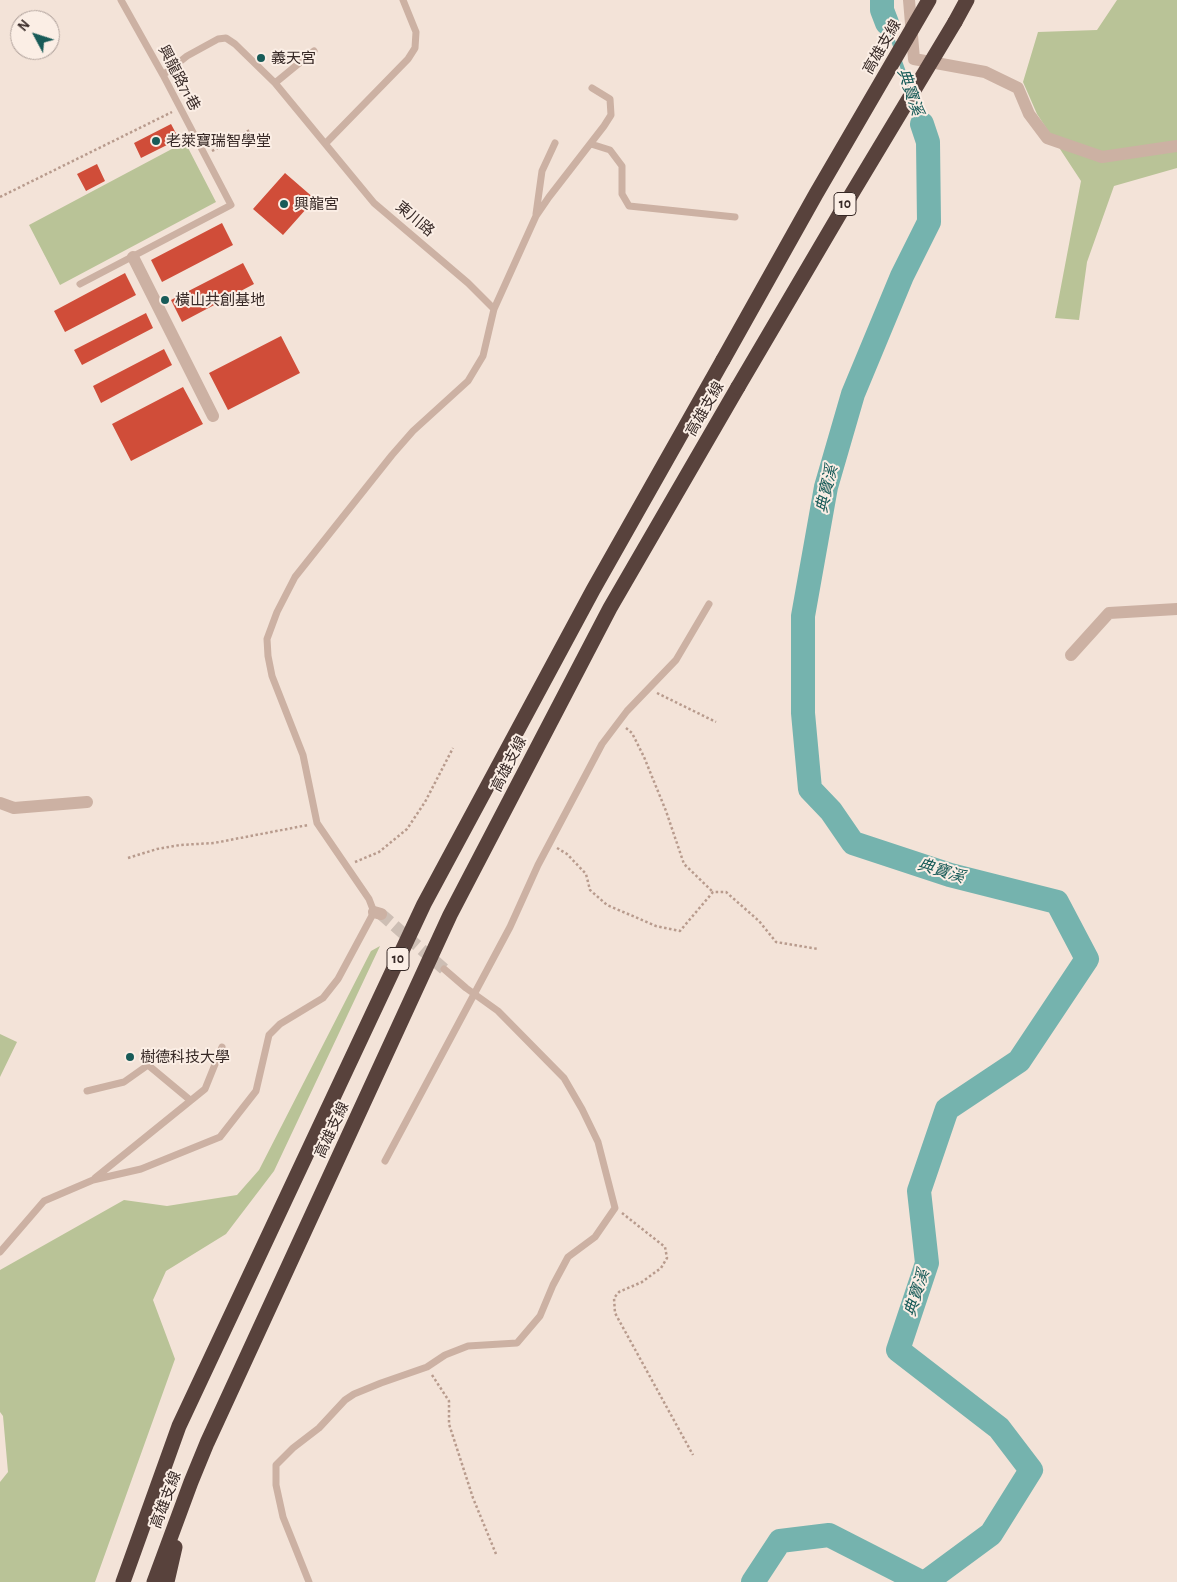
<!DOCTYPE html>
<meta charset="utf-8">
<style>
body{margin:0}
#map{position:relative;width:1177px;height:1582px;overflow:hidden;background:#f3e3d8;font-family:"Alegreya Sans",sans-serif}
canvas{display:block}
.north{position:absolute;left:10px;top:10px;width:50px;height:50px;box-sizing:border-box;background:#fbeee5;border:1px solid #ad9f99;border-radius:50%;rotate:310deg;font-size:14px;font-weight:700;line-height:20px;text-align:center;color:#372926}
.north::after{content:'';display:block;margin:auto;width:18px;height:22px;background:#185b58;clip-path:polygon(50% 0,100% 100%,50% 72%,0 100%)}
</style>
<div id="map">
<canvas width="1177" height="1582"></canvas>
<div class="north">N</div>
</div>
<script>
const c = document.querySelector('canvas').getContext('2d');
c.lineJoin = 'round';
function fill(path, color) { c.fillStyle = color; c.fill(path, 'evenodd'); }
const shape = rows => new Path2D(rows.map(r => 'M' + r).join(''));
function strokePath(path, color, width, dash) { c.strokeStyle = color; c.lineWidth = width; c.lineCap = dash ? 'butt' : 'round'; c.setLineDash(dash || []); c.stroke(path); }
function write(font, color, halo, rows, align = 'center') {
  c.font = font + ' "Alegreya Sans","Noto Sans TC",sans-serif'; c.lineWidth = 4; c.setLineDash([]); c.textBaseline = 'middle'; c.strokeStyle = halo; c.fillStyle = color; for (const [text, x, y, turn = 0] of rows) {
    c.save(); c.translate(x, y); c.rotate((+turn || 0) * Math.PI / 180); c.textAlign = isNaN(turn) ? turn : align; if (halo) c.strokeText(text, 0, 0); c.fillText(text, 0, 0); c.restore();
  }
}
fill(shape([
 [1117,0,1177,0,1177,168,1114,186,1087,262,1079,320,1055,318,1081,181,1037,114,1023,82,1038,32,1097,30],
 [185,142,216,202,60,285,29,225],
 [380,946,274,1171,226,1234,166,1271,153,1300,175,1359,95,1582,0,1582,0,1482,8,1472,3,1416,0,1412,0,1270,124,1200,167,1206,237,1195,259,1170,371,951],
 [0,1034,17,1042,0,1077]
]), '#b9c397');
strokePath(shape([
 [887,23,896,49],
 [900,61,910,89],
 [914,101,922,124]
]), '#75b3ae', 4);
strokePath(shape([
 [882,0,882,10,887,23],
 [922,124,928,142,929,222,902,276,853,394,826,487,803,616,803,713,810,789,831,811,853,843,950,875,1057,902,1087,959,1019,1061,947,1109,919,1191,927,1263,898,1350,999,1428,1031,1470,991,1534,926,1582],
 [753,1582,780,1541,829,1535,921,1582]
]), '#75b3ae', 24);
fill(shape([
 [171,124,179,139,141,158,134,143],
 [97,164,105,181,86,191,77,174],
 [285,173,315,199,283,235,253,209],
 [222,223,233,245,162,282,151,260],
 [243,263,254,284,182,322,171,300],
 [125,273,136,295,65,332,54,311],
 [146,313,153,328,82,365,74,350],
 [281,336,300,373,228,410,209,373],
 [164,349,172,365,101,403,93,386],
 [183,387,203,424,131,461,112,424]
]), '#d04d39');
strokePath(shape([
 [381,914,444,969]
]), '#cdbeb4', 12, [12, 6]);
strokePath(shape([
 [212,151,250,130],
 [0,197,172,112],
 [657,693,716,722],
 [626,728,632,733,644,757,666,811,684,864,713,892],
 [557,848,567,854,586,874,590,890,607,905,656,926,680,931,713,892,726,892,759,921,776,942,818,949],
 [128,858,157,849,180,845,214,843,308,825],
 [355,862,379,852,407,829,425,802,453,748],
 [622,1213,665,1247,667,1258,661,1268,642,1282,619,1292,614,1298,615,1313,693,1455],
 [432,1375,449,1401,449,1424,473,1498,496,1554]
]), '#b89b8d', 2.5, [2.5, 2.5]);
strokePath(shape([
 [163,75,187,56,218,39,226,38,235,44,275,83,374,203,468,283,494,309],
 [275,83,314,51],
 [326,143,408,59,415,48,416,32,403,0],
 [591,144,610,150,622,166,622,194,629,206,735,217],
 [536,214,542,171,555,143],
 [80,284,231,205,163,75,121,0],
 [87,1091,124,1082,148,1065,190,1100],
 [385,1161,510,927,538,865,602,744,627,711,676,660,709,604],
 [95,1178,205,1089,222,1047],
 [0,1252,44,1201,93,1180,141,1169,220,1137,256,1091,269,1035,280,1024,323,998,338,979,374,912,369,899,317,823,303,755,272,676,268,656,267,639,277,612,295,577,392,455,413,431,468,381,483,356,494,309,536,216,549,197,604,126,611,115,610,99,592,88],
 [309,1582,283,1517,276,1485,276,1465,293,1448,319,1428,345,1400,354,1394,381,1383,427,1367,445,1355,468,1346,517,1343,540,1316,553,1285,568,1257,595,1237,615,1208,598,1142,582,1109,564,1078,498,1011,466,988,444,969]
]), '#ccb1a3', 7);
strokePath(shape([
 [909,0,914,59,985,72,1018,88,1029,114,1047,138,1102,157,1177,146],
 [133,257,213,416],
 [1071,655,1109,613,1177,609],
 [0,803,14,808,87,802],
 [374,912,381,914]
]), '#ccb1a3', 12);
strokePath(shape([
 [955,22,967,0],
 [123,1582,179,1426,424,904,593,590,723,360],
 [154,1582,191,1482,207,1443,450,915,610,608,738,387],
 [167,1582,175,1547]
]), '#58423c', 15);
strokePath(shape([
 [723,360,816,194,929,0],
 [738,387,842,210,955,22]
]), '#58423c', 15);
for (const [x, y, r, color] of [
 [261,58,5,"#185b58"],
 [156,141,5,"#185b58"],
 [284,204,5,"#185b58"],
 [165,300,5,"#185b58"],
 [130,1057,5,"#185b58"]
]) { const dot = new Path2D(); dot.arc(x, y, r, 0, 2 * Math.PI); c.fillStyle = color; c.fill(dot); strokePath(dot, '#fbeee5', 2); }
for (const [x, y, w] of [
 [845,204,22],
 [398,959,22]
]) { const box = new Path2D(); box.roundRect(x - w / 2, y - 11.5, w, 23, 4); c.fillStyle = '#fbeee5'; c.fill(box); strokePath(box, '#372926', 1); }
write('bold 14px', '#372926', null, [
 ["10",845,204],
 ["10",398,959]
]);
write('15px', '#372926', '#fbeee5', [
 ["高雄支線",882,47,-60],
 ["興龍路71巷",179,78,62],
 ["東川路",415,219,40],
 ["高雄支線",705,409,-60],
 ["高雄支線",509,764,-63],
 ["高雄支線",332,1130,-65],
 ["高雄支線",166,1500,-69]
]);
write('15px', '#372926', '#fbeee5', [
 ["義天宮",271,58],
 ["老萊寶瑞智學堂",166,141],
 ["興龍宮",294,204],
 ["橫山共創基地",175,300],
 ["樹德科技大學",140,1057]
], 'left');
write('italic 16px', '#185b58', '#fbeee5', [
 ["典寶溪",910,92,71],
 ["典寶溪",827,489,-77],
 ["典寶溪",941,871,17],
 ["典寶溪",917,1293,-72]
]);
</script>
